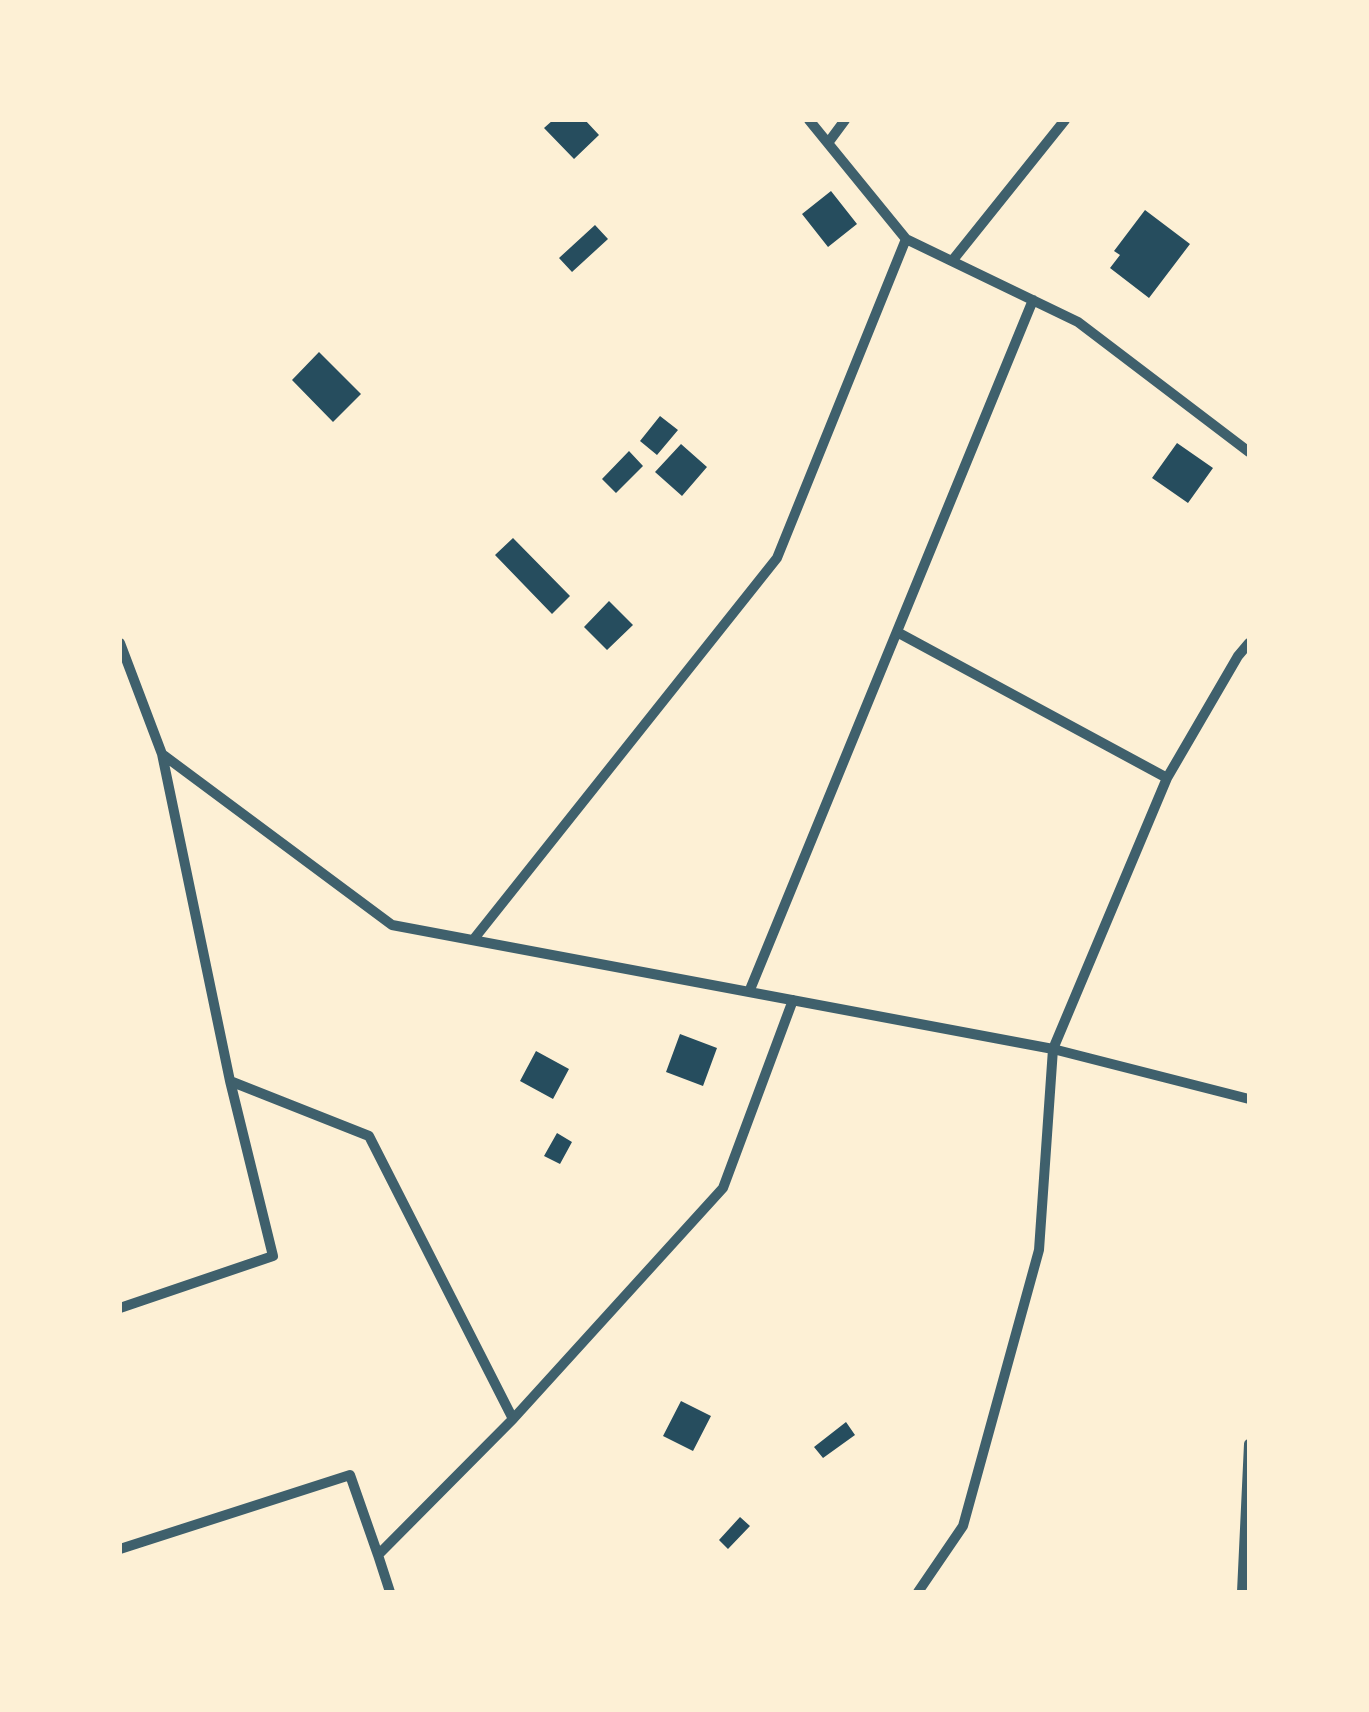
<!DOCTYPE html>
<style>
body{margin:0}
#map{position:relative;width:1369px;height:1712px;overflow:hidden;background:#fdf0d5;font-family:Inter,sans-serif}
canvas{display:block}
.frame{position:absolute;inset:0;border:122px solid #fdf0d5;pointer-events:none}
</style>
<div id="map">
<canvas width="1369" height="1712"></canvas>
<div class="frame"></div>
</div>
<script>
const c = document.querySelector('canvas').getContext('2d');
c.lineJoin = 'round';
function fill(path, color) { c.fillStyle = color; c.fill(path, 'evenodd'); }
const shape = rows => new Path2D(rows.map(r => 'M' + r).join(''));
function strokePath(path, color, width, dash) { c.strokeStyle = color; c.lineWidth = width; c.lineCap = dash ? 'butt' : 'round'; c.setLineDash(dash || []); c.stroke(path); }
fill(shape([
 [553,120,585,120,599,135,574,159,544,128],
 [831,191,857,224,828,247,802,214],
 [1145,210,1190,244,1149,298,1110,268,1120,255,1114,251],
 [595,225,608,239,572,272,559,258],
 [319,352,361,394,333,422,292,380],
 [660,416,678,430,657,455,640,441],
 [1177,443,1213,468,1188,503,1152,478],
 [681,444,707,467,682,496,655,472],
 [629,451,643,466,616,493,602,479],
 [513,538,570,596,552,614,495,555],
 [609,601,633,625,607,650,584,627],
 [680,1034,717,1048,703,1086,666,1072],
 [536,1051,569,1069,553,1099,520,1081],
 [557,1133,572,1142,560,1164,544,1156],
 [681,1401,711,1416,693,1451,663,1436],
 [846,1422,855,1435,823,1458,814,1447],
 [740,1517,750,1526,728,1549,719,1540]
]), '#264d5e');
strokePath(shape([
 [809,120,906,239,1078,322,1249,452],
 [828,143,845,120],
 [952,261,1065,120],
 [897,632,1167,778],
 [120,643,162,754,392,925,1053,1049,1039,1250,963,1526,918,1592],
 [1249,643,1238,656,1167,778,1053,1049,1249,1099],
 [162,754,230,1081,369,1136,513,1419,723,1188,793,1000],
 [473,940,777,558,906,239],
 [749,992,1033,300],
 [120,1308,273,1256,230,1081],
 [120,1549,350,1475,378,1555],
 [390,1592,378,1555,513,1419],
 [1242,1592,1249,1444]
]), '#3f606c', 10);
</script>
